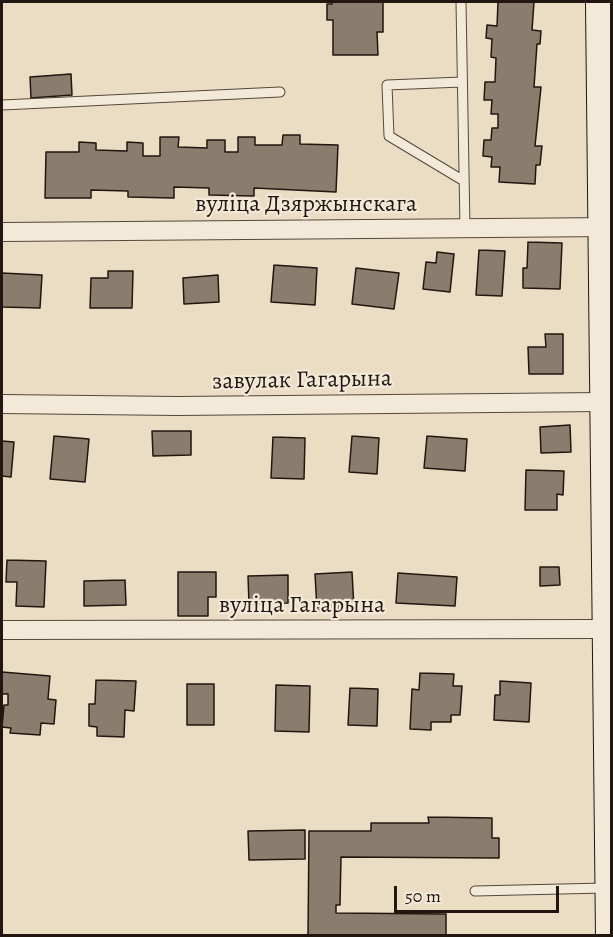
<!DOCTYPE html>
<meta charset="utf-8">
<style>
body{margin:0}
#map{position:relative;width:613px;height:937px;overflow:hidden;background:#ebddc3;font-family:Alegreya,serif}
canvas{display:block}
.frame{position:absolute;inset:0;border:3px solid #211610;pointer-events:none}
.scale{position:absolute;left:394px;top:886px;width:165px;height:27px;box-sizing:border-box;border:3px solid #211610;border-top:0;padding-left:8px;font-size:18px;line-height:21px;white-space:nowrap;color:#211610;-webkit-text-stroke:4px #f2e9d8;paint-order:stroke}
</style>
<div id="map">
<canvas width="613" height="937"></canvas>
<div class="frame"></div>
<div class="scale">50 m</div>
</div>
<script>
const c = document.querySelector('canvas').getContext('2d');
c.lineJoin = 'round';
function fill(path, color) { c.fillStyle = color; c.fill(path, 'evenodd'); }
const shape = rows => new Path2D(rows.map(r => 'M' + r).join(''));
function strokePath(path, color, width, dash) { c.strokeStyle = color; c.lineWidth = width; c.lineCap = dash ? 'butt' : 'round'; c.setLineDash(dash || []); c.stroke(path); }
function write(font, color, halo, rows, align = 'center') {
  c.font = font + ' Alegreya,serif'; c.lineWidth = 4.5; c.setLineDash([]); c.textBaseline = 'middle'; c.strokeStyle = halo; c.fillStyle = color; for (const [text, x, y, turn = 0] of rows) {
    c.save(); c.translate(x, y); c.rotate((+turn || 0) * Math.PI / 180); c.textAlign = isNaN(turn) ? turn : align; if (halo) c.strokeText(text, 0, 0); c.fillText(text, 0, 0); c.restore();
  }
}
const building = shape([
 [332,2,383,2,383,32,377,32,378,55,333,55,333,20,327,20,327,4,332,4,332,2],
 [498,2,534,2,532,30,541,31,540,44,537,44,534,87,541,87,535,146,542,146,540,165,536,165,535,184,499,182,500,167,491,167,492,157,483,156,484,140,491,140,492,128,498,128,498,114,491,114,492,100,484,100,485,82,495,82,496,58,491,57,492,39,486,38,487,25,497,26,498,2],
 [71,74,72,95,31,98,30,77,71,74],
 [283,135,300,135,300,144,338,145,336,192,254,188,254,196,209,195,209,188,174,187,174,198,128,197,128,191,91,190,91,198,45,198,46,152,79,152,79,142,96,143,96,150,127,151,127,142,143,143,143,156,160,156,160,137,179,137,178,147,207,148,207,140,225,140,225,152,238,152,238,137,255,137,255,145,282,145,283,135],
 [528,242,562,243,560,289,523,288,523,268,527,268,528,242],
 [479,250,505,251,502,296,476,295,479,250],
 [437,252,454,254,450,292,423,289,426,262,436,263,437,252],
 [274,265,317,268,315,305,271,302,274,265],
 [356,268,399,273,394,309,352,304,356,268],
 [108,271,133,271,132,308,90,308,91,278,108,278,108,271],
 [2,273,42,275,40,308,2,307,2,273],
 [218,275,219,302,184,304,183,278,218,275],
 [545,334,563,334,563,374,529,374,528,347,546,347,545,334],
 [570,425,571,452,541,453,540,427,570,425],
 [152,431,191,431,191,455,153,456,152,431],
 [54,436,89,439,85,482,50,479,54,436],
 [352,436,379,438,377,474,349,472,352,436],
 [427,436,467,439,465,471,424,468,427,436],
 [273,437,305,438,304,479,271,478,273,437],
 [2,441,14,442,11,477,2,476,2,441],
 [526,470,564,471,563,495,557,494,557,510,525,510,526,470],
 [7,560,46,561,44,607,16,606,17,582,6,582,7,560],
 [540,567,559,567,560,585,540,586,540,567],
 [178,572,216,572,216,597,208,597,208,616,178,616,178,572],
 [352,572,354,608,317,610,315,574,352,572],
 [398,573,457,577,455,606,396,603,398,573],
 [288,575,288,603,249,604,248,576,288,575],
 [125,580,126,605,84,606,84,581,125,580],
 [2,672,50,676,48,699,56,700,54,724,41,723,40,735,10,733,11,728,2,727,4,705,8,705,8,694,2,694,2,672],
 [420,673,454,674,453,686,462,686,460,715,451,715,451,722,431,722,431,730,410,729,412,689,419,690,420,673],
 [96,680,136,681,134,711,125,710,124,737,97,736,97,727,89,726,89,704,95,704,96,680],
 [500,681,531,683,529,722,494,720,495,695,500,695,500,681],
 [187,684,214,684,214,725,187,725,187,684],
 [276,685,310,686,309,732,275,731,276,685],
 [350,688,378,689,377,726,348,725,350,688],
 [428,817,492,818,492,838,499,838,499,858,341,857,340,905,336,905,336,913,446,914,446,936,308,936,309,831,371,831,371,823,429,823,428,817],
 [305,830,305,859,249,860,248,831,305,830]
]);
fill(building, '#8a7d6d');
strokePath(building, '#211610', 1.5);
const service = shape([
 [461,2,465,228],
 [462,82,387,85,389,136,464,181],
 [2,105,280,92],
 [475,891,605,888]
]);
const minor = shape([
 [2,232,612,227],
 [2,404,177,406,602,402],
 [2,630,603,629]
]);
const secondary = shape([
 [598,2,608,936]
]);
strokePath(service, '#54483d', 11);
strokePath(minor, '#54483d', 20);
strokePath(secondary, '#211610', 26);
strokePath(service, '#f2e9d8', 9);
strokePath(minor, '#f2e9d8', 18);
strokePath(secondary, '#f2e9d8', 24);
write('24px', '#211610', '#f2e9d8', [
 ["вуліца Дзяржынскага",306,205],
 ["завулак Гагарына",302,381,-1],
 ["вуліца Гагарына",302,606]
]);
</script>
